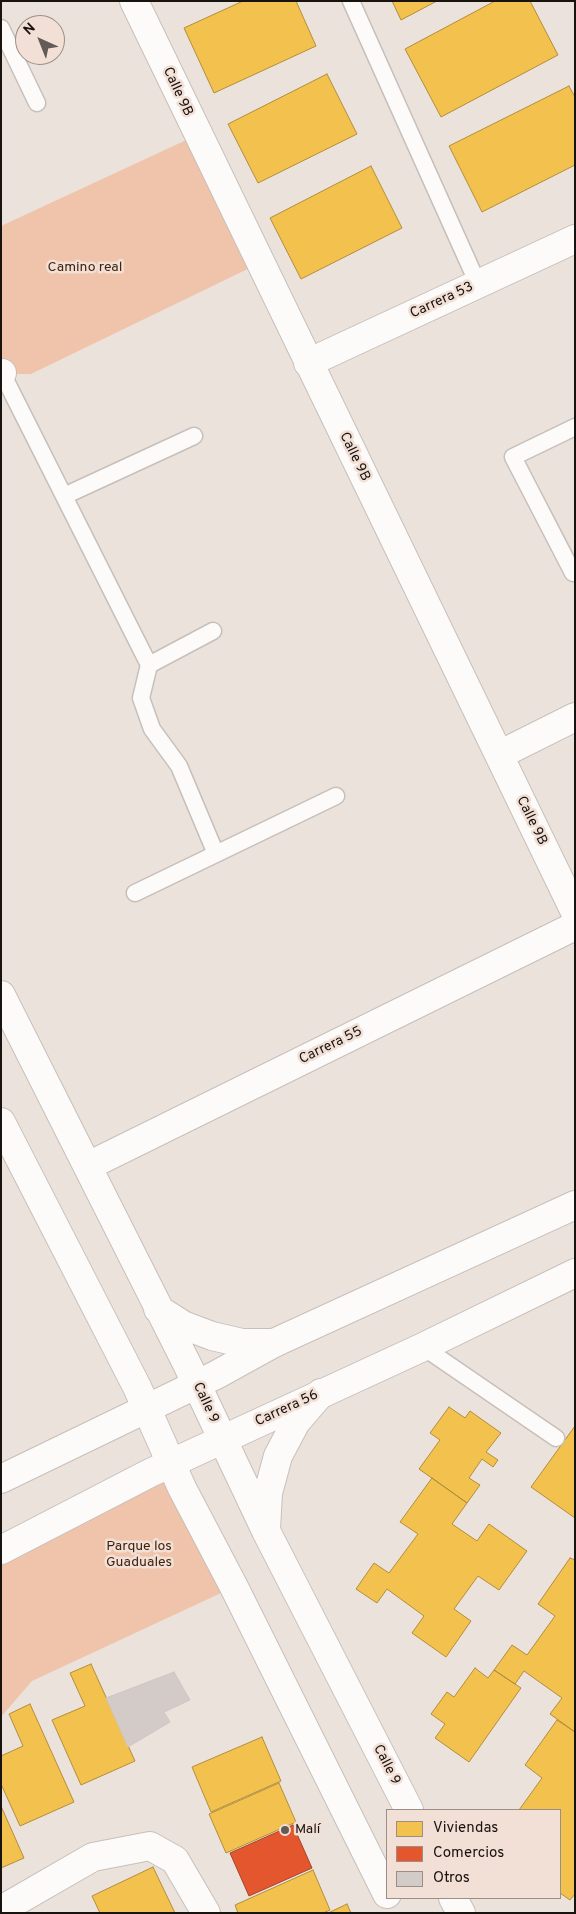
<!DOCTYPE html>
<meta charset="utf-8">
<style>
body{margin:0}
#map{position:relative;width:576px;height:1914px;overflow:hidden;background:#ece2dc;font-family:Overpass,sans-serif}
canvas{display:block}
.frame{position:absolute;inset:0;border:2px solid #191310;pointer-events:none}
.legend{position:absolute;left:386px;top:1809px;width:175px;height:90px;box-sizing:border-box;background:#f2e0d6;border:1px solid #9b8e87;margin:0;padding:6px 9px;list-style:none;font-size:15px;color:#191310}
.legend li{display:flex;align-items:center;gap:10px;height:25px}
.legend b{width:25px;border:1px solid #9b8e87}
.north{position:absolute;left:15px;top:15px;width:50px;height:50px;box-sizing:border-box;background:#f2e0d6;border:1px solid #9b8e87;border-radius:50%;rotate:316deg;font-size:14px;font-weight:700;line-height:20px;text-align:center;color:#191310}
.north::after{content:'';display:block;margin:auto;width:18px;height:22px;background:#635b57;clip-path:polygon(50% 0,100% 100%,50% 72%,0 100%)}
</style>
<div id="map">
<canvas width="576" height="1914"></canvas>
<div class="frame"></div>
<ul class="legend">
<li><b style="height:14px;background:#f2c14e"></b>Viviendas</li>
<li><b style="height:14px;background:#e4572e"></b>Comercios</li>
<li><b style="height:14px;background:#d3cbc7"></b>Otros</li>
</ul>
<div class="north">N</div>
</div>
<script>
const c = document.querySelector('canvas').getContext('2d');
c.lineJoin = 'round';
function fill(path, color) { c.fillStyle = color; c.fill(path, 'evenodd'); }
const shape = rows => new Path2D(rows.map(r => 'M' + r).join(''));
function strokePath(path, color, width, dash) { c.strokeStyle = color; c.lineWidth = width; c.lineCap = dash ? 'butt' : 'round'; c.setLineDash(dash || []); c.stroke(path); }
function write(font, color, halo, rows, align = 'center') {
  c.font = font + ' Overpass,sans-serif'; c.lineWidth = 5; c.setLineDash([]); c.textBaseline = 'middle'; c.strokeStyle = halo; c.fillStyle = color; for (const [text, x, y, turn = 0] of rows) {
    c.save(); c.translate(x, y); c.rotate((+turn || 0) * Math.PI / 180); c.textAlign = isNaN(turn) ? turn : align; if (halo) c.strokeText(text, 0, 0); c.fillText(text, 0, 0); c.restore();
  }
}
fill(shape([
 [197,135,260,263,31,374,1,374,1,226],
 [171,1463,234,1587,32,1681,1,1717,1,1550]
]), '#efc4ab');
const homes = shape([
 [243,1,296,1,316,46,214,93,184,28,243,1],
 [392,1,437,1,401,20,392,1],
 [495,1,530,1,558,55,441,117,405,49,495,1],
 [327,74,357,134,258,183,228,124,327,74],
 [569,86,575,97,575,165,482,212,449,146,569,86],
 [371,166,402,228,301,279,270,218,371,166],
 [449,1407,465,1418,470,1411,501,1433,486,1452,498,1460,493,1467,482,1459,469,1478,480,1485,467,1503,419,1469,440,1440,430,1433,449,1407],
 [575,1426,575,1518,531,1487,575,1426],
 [432,1478,467,1503,452,1524,477,1541,489,1524,527,1551,499,1590,478,1576,454,1609,471,1621,446,1657,412,1633,424,1616,387,1589,377,1603,356,1589,374,1563,389,1573,418,1534,400,1522,432,1478],
 [570,1558,575,1560,575,1732,550,1714,562,1698,524,1671,515,1684,494,1670,512,1645,527,1655,555,1616,538,1604,570,1558],
 [91,1664,135,1761,81,1785,52,1720,85,1706,70,1673,91,1664],
 [475,1668,488,1678,494,1670,521,1688,469,1762,435,1738,445,1724,431,1714,447,1692,454,1697,475,1668],
 [30,1704,74,1802,20,1826,1,1784,1,1756,23,1746,9,1714,30,1704],
 [557,1720,575,1732,575,1894,570,1900,560,1893,560,1810,519,1810,542,1778,525,1765,557,1720],
 [262,1737,281,1781,211,1812,192,1767,262,1737],
 [279,1783,296,1822,226,1853,209,1814,279,1783],
 [1,1806,24,1858,1,1868,1,1806],
 [153,1867,175,1913,100,1913,92,1896,153,1867],
 [313,1870,330,1910,323,1913,238,1913,235,1905,313,1870],
 [347,1904,351,1913,328,1913,347,1904]
]);
fill(homes, '#f2c14e');
strokePath(homes, '#b18d3b', 1);
const shops = shape([
 [293,1825,312,1868,249,1896,230,1853,293,1825]
]);
fill(shops, '#e4572e');
strokePath(shops, '#a74325', 1);
const building = shape([
 [174,1672,190,1700,164,1712,170,1722,128,1747,106,1698,174,1672]
]);
fill(building, '#d3cbc7');
strokePath(building, '#cec6c2', 1);
const service = shape([
 [351,1,478,284],
 [1,28,37,103],
 [2,373,149,665,141,698,152,729,179,766,216,854],
 [575,427,513,457,573,573,575,572],
 [64,496,194,436],
 [149,665,213,631],
 [135,893,336,796],
 [423,1347,556,1438]
]);
const minor = shape([
 [134,1,575,912],
 [308,363,575,239],
 [1,374,2,373],
 [499,755,575,717],
 [88,1166,575,926],
 [1,1910,93,1857,150,1846,175,1860,206,1913]
]);
const tertiary = shape([
 [1,1479,216,1375,274,1343,575,1205],
 [1,1550,150,1473,423,1347,575,1273]
]);
const secondary = shape([
 [1,995,187,1364,266,1531,409,1810],
 [1,1122,137,1387,182,1488,234,1587,387,1894],
 [158,1309,183,1325,212,1336,242,1343,274,1343],
 [266,1529,268,1493,278,1456,296,1422,321,1393],
 [453,1898,461,1913]
]);
strokePath(service, '#c7bfba', 19);
strokePath(minor, '#c7bfba', 30);
strokePath(tertiary, '#c7bfba', 30);
strokePath(secondary, '#c7bfba', 30);
strokePath(service, '#fcfbfa', 16);
strokePath(minor, '#fcfbfa', 28);
strokePath(tertiary, '#fcfbfa', 28);
strokePath(secondary, '#fcfbfa', 28);
for (const [x, y, r, color] of [
 [285,1830,5,"#635b57"]
]) { const dot = new Path2D(); dot.arc(x, y, r, 0, 2 * Math.PI); c.fillStyle = color; c.fill(dot); strokePath(dot, '#f2e0d6', 2); }
write('14px', '#191310', '#f2e0d6', [
 ["Calle 9B",177,92,65],
 ["Carrera 53",442,301,-25],
 ["Calle 9B",354,457,64],
 ["Calle 9B",531,821,64],
 ["Carrera 55",331,1046,-26],
 ["Calle 9",205,1403,65],
 ["Carrera 56",287,1409,-25],
 ["Calle 9",386,1765,63]
]);
write('14px', '#42220e', '#f2e0d6', [
 ["Camino real",85,268],
 ["Parque los",139,1547],
 ["Guaduales",139,1563]
]);
write('14px', '#191310', '#f2e0d6', [
 ["Malí",295,1830]
], 'left');
</script>
